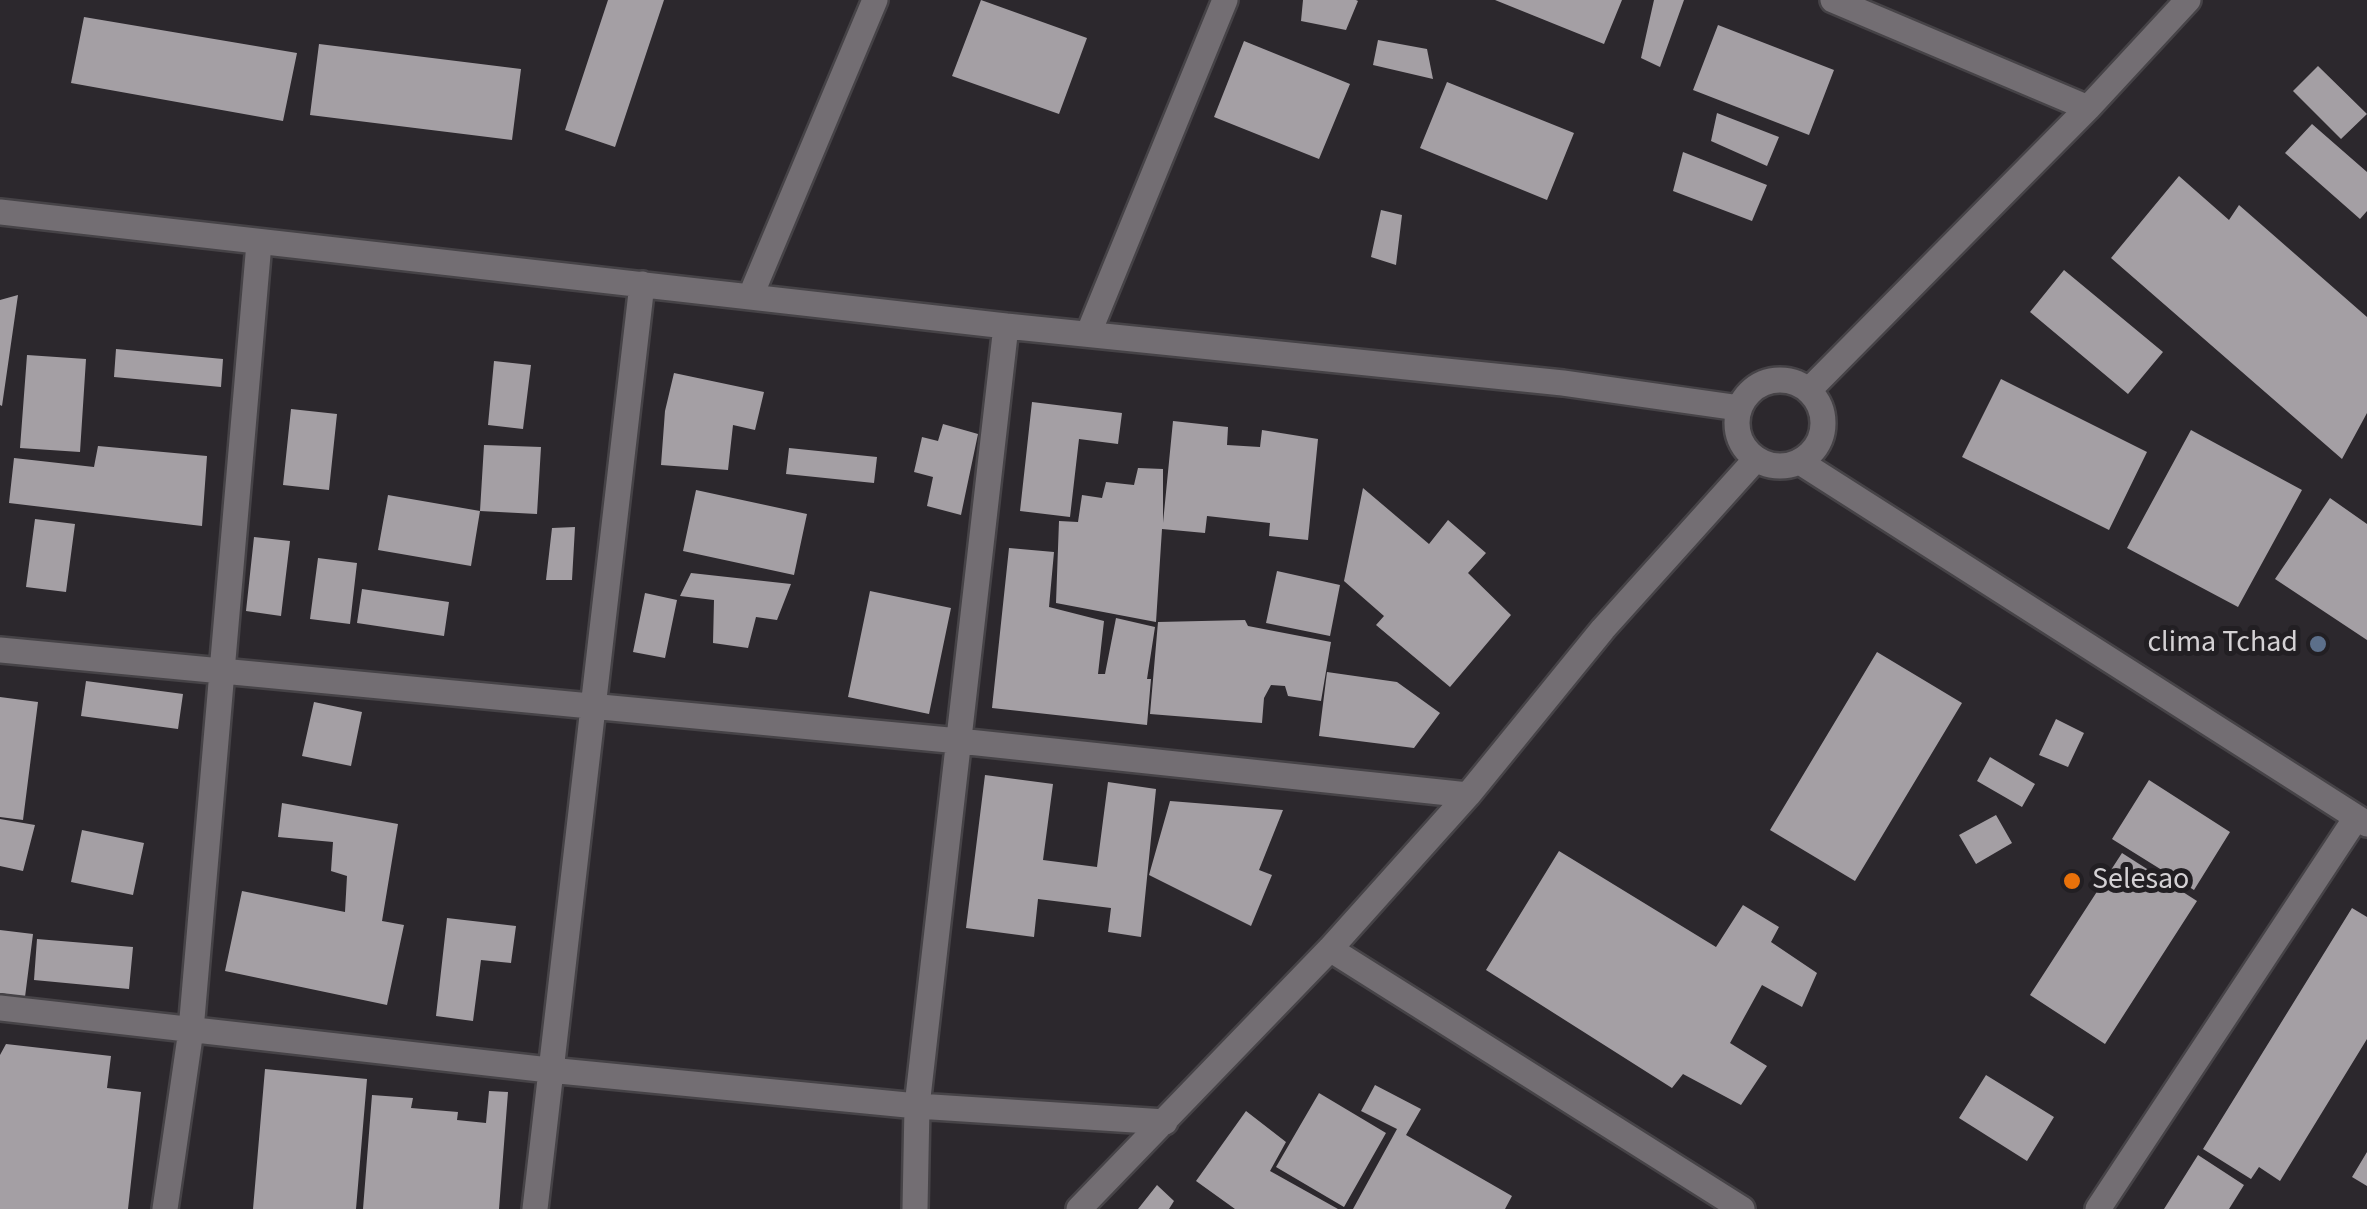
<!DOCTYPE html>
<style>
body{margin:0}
canvas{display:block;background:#2c282d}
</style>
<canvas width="2367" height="1209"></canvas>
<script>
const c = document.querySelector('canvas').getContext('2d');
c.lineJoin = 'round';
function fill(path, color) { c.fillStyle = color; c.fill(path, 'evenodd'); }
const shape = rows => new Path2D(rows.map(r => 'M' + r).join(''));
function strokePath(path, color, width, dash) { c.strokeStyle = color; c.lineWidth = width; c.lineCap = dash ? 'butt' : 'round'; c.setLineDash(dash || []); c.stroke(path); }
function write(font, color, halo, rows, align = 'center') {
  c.font = font + ' "Source Sans 3",sans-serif'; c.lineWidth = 10; c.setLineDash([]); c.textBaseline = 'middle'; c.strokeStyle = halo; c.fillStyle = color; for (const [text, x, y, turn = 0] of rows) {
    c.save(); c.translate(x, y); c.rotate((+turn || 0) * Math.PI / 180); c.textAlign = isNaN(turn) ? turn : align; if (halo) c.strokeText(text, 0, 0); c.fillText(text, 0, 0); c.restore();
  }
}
fill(shape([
 [608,0,664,0,615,147,565,130],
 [981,0,1087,38,1059,114,952,76],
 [1303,0,1356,0,1358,1,1346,30,1301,21],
 [1495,0,1622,0,1604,44],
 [1654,0,1684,0,1660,67,1641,58],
 [84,17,297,53,283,121,71,83],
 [1718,25,1834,70,1809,135,1693,90],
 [1378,40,1427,49,1433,79,1373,65],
 [1244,41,1350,84,1319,159,1214,117],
 [319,44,521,69,512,140,310,115],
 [2318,66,2367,114,2341,139,2293,91],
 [1447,82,1574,133,1547,200,1420,148],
 [1717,113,1779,137,1767,166,1711,141],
 [2312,124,2367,172,2367,211,2360,219,2285,153],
 [1683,152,1767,185,1752,221,1673,191],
 [2179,176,2229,220,2239,205,2367,317,2367,413,2342,459,2111,258],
 [1381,210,1402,215,1396,265,1371,257],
 [2064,270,2163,352,2128,394,2030,312],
 [18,295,2,406,0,405,0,300],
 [116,349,223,359,221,387,114,377],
 [27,355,86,359,80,452,20,448],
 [494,361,531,365,523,429,488,425],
 [674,373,764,392,755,430,733,425,728,470,661,465,665,411],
 [2001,379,2147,452,2109,530,1962,457],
 [1032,402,1122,413,1118,444,1079,439,1070,517,1020,511],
 [291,409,337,414,329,490,283,485],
 [1173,421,1228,427,1227,445,1260,447,1262,430,1318,439,1308,540,1269,536,1270,523,1207,516,1205,533,1162,529,1156,622,1056,603,1059,521,1078,522,1082,495,1102,498,1106,482,1134,485,1138,468,1163,469,1163,523],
 [943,424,978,434,961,515,927,506,933,477,914,472,922,437,938,441],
 [2191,430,2302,490,2238,607,2127,548],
 [484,445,541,447,537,514,480,511,471,566,378,550,388,495,480,511],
 [98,446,207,456,202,526,9,503,14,458,94,467],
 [789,448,877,457,874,483,786,474],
 [1363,488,1429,544,1448,520,1486,553,1468,573,1511,615,1450,687,1376,625,1384,616,1344,581],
 [696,490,807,514,794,575,683,551],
 [2330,498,2367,524,2367,640,2275,579],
 [35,519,75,524,66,592,26,587],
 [575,527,572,580,546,580,552,528],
 [254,537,290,541,281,616,246,611],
 [1009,548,1054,552,1049,607,1104,621,1098,674,1105,674,1116,618,1155,627,1147,679,1151,679,1147,725,992,708],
 [318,558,357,563,350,624,310,619],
 [1277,571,1340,585,1330,636,1266,623],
 [691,573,791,584,777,620,756,617,748,648,713,643,714,600,680,596],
 [362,589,449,602,444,636,357,623],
 [870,591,951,608,929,714,848,697],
 [645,593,677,600,665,658,633,652],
 [1245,620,1248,626,1331,642,1321,701,1288,696,1285,686,1271,685,1264,698,1262,723,1150,714,1158,622],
 [1877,652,1962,703,1855,881,1770,830],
 [1327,672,1397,682,1440,713,1414,748,1319,736],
 [86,681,183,694,178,729,81,716],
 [0,697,38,702,23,820,0,817],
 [314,702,362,712,351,766,302,756],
 [2056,719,2084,733,2068,767,2039,755],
 [1990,757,2035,784,2022,807,1977,781],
 [985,775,1053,784,1043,860,1097,867,1108,782,1156,789,1141,937,1108,932,1111,908,1038,899,1034,937,966,928],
 [2149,780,2230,832,2194,890,2112,839],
 [1170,801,1283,810,1259,870,1272,875,1251,926,1149,875],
 [282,803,398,824,382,921,404,925,387,1005,225,971,242,891,345,912,347,876,331,871,333,842,278,837],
 [1996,815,2012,843,1976,864,1959,835],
 [0,819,35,825,23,871,0,866],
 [82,830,144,843,133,895,71,882],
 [1559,851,1716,947,1743,905,1779,927,1771,942,1817,973,1802,1007,1762,985,1730,1043,1767,1066,1741,1105,1683,1074,1672,1088,1486,970],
 [2122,853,2197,901,2105,1044,2030,995],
 [2352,908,2367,917,2367,1039,2280,1181,2259,1167,2251,1179,2203,1149],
 [447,918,516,926,511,963,481,960,473,1021,436,1016],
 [0,930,33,934,25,997,0,993],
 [37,939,133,947,129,989,34,980],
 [6,1044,111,1056,107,1088,141,1092,128,1209,0,1209,0,1055],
 [265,1069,367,1079,356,1209,253,1209],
 [1986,1075,2054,1117,2027,1161,1959,1118],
 [1375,1085,1421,1109,1406,1135,1512,1196,1505,1209,1353,1209,1397,1129,1361,1111],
 [489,1091,508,1092,499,1209,363,1209,372,1095,413,1098,411,1108,458,1112,457,1120,486,1123],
 [1319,1093,1386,1133,1344,1207,1276,1167],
 [1246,1111,1286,1142,1270,1171,1338,1209,1235,1209,1196,1181],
 [2367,1152,2367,1186,2352,1177],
 [2198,1155,2244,1185,2229,1209,2164,1209],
 [1157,1185,1174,1201,1169,1209,1138,1209]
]), '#a49fa4');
const street = shape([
 [1833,0,2088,108],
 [0,212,1006,326,1563,383,1739,408],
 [751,295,875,0],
 [1089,332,1225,0],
 '1737 423a43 43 0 1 1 86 0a43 43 0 1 1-86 0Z',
 [1809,390,2088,108,2188,0],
 [1800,462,2367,824],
 [0,650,959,741,1468,795],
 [1330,949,1742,1209],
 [0,1008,549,1070,917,1106,1165,1122],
 [165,1209,191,1030,259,243],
 [535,1209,642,284],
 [915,1209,917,1106,1006,326],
 [1079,1209,1330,949,1468,795,1603,629,1756,459],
 [2098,1209,2356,818]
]);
strokePath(street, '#464347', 30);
strokePath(street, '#736e73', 25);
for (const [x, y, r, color] of [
 [2318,644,10,"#5c6f8a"],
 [2072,881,10,"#e8710a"]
]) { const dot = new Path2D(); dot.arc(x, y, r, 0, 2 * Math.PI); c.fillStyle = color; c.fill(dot); strokePath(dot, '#221f23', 4); }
write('30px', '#d4d1d4', '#221f23', [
 ["clima Tchad",2298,644],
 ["Selesao",2092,881,"left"]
], 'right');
</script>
